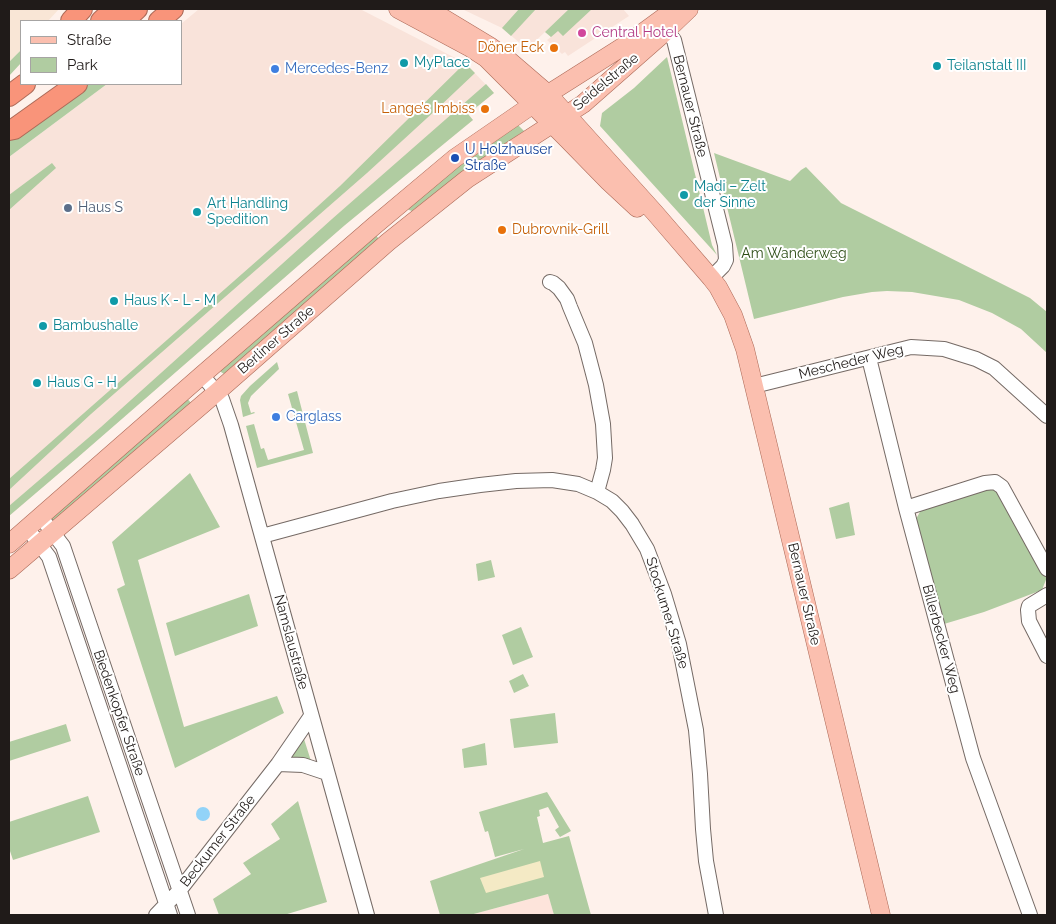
<!DOCTYPE html>
<meta charset="utf-8">
<style>
body{margin:0}
#map{position:relative;width:1056px;height:924px;overflow:hidden;background:#fef1eb;font-family:Raleway,sans-serif}
canvas{display:block}
.frame{position:absolute;inset:0;border:10px solid #201b19;pointer-events:none}
.legend{position:absolute;left:20px;top:20px;width:162px;height:65px;box-sizing:border-box;background:#fff;border:1px solid #a6a4a3;margin:0;padding:6px 9px;list-style:none;font-size:15px;color:#201b19}
.legend li{display:flex;align-items:center;gap:10px;height:25px}
.legend b{width:25px;border:1px solid #a6a4a3}
</style>
<div id="map">
<canvas width="1056" height="924"></canvas>
<div class="frame"></div>
<ul class="legend">
<li><b style="height:6px;background:#fbbfaf"></b>Straße</li>
<li><b style="height:14px;background:#b0cca1"></b>Park</li>
</ul>
</div>
<script>
const c = document.querySelector('canvas').getContext('2d');
c.lineJoin = 'round';
function fill(path, color) { c.fillStyle = color; c.fill(path, 'evenodd'); }
const shape = rows => new Path2D(rows.map(r => 'M' + r).join(''));
function strokePath(path, color, width, dash) { c.strokeStyle = color; c.lineWidth = width; c.lineCap = dash ? 'butt' : 'round'; c.setLineDash(dash || []); c.stroke(path); }
function write(font, color, halo, rows, align = 'center') {
  c.font = font + ' Raleway,sans-serif'; c.lineWidth = 4; c.setLineDash([]); c.textBaseline = 'middle'; c.strokeStyle = halo; c.fillStyle = color; for (const [text, x, y, turn = 0] of rows) {
    c.save(); c.translate(x, y); c.rotate((+turn || 0) * Math.PI / 180); c.textAlign = isNaN(turn) ? turn : align; if (halo) c.strokeText(text, 0, 0); c.fillText(text, 0, 0); c.restore();
  }
}
fill(shape([
 [199,9,360,9,465,63,494,93,468,114,473,120,345,225,77,458,9,516,9,157,107,84,181,84,181,24],
 [462,9,623,9,629,16,568,56,565,52,562,54,547,40,551,37,545,32,527,49,502,28]
]), '#f9e3da');
fill(shape([
 [9,9,59,9,48,21,21,21,21,50,9,62]
]), '#f9e6d6');
fill(shape([
 [548,894,554,915,470,915]
]), '#fde4db');
fill(shape([
 [519,9,536,9,511,36,502,28],
 [569,9,592,9,563,36,558,31,551,37,545,32],
 [21,50,21,63,9,76,9,62],
 [667,57,712,245,717,255,600,126,602,113,634,88],
 [465,63,475,73,438,108,367,173,91,414,9,490,9,479,284,237,340,186],
 [89,84,107,84,9,157,9,138],
 [486,84,494,93,468,114,473,120,345,225,77,458,9,516,9,506,101,427,332,219],
 [516,123,524,131,461,173,412,211,409,210,408,209,475,152],
 [714,153,790,181,801,170,806,167,841,203,1030,298,1047,312,1047,353,1021,329,992,313,959,300,912,292,887,291,872,292,843,297,754,319],
 [52,163,56,168,9,210,9,195],
 [376,235,378,238,378,241,226,372,224,374,221,372,220,370],
 [277,362,279,369,251,396,248,403,251,413,254,412,255,413,243,417,240,400,241,396,250,386],
 [297,391,313,453,257,468,246,426,254,424,261,449,264,448,268,460,304,450,288,394],
 [186,397,191,403,53,522,49,518],
 [190,473,220,527,138,560,184,727,277,696,284,713,175,768,117,589,125,585,112,542],
 [985,489,994,490,1001,496,1047,577,1042,590,984,612,944,624,916,519,921,510],
 [849,502,855,535,836,539,829,508],
 [491,560,495,577,478,581,476,564],
 [249,594,258,626,175,656,166,623],
 [521,627,533,657,513,665,502,635],
 [523,674,529,686,514,693,509,681],
 [555,713,558,743,514,748,510,719],
 [66,724,71,741,9,761,9,742],
 [304,739,311,761,291,758],
 [485,743,487,765,464,768,462,749],
 [547,792,571,831,560,837,555,830,559,827,548,807,539,810,540,816,537,817,543,843,569,836,591,915,554,915,548,894,470,915,440,915,430,881,524,849,495,857,488,831,485,832,479,812],
 [88,796,100,832,13,860,9,848,9,822],
 [298,801,327,902,284,915,219,915,213,899,251,874,243,863,280,839,271,824]
]), '#b0cca1');
fill(shape([
 [540,861,544,877,486,893,480,878]
]), '#f4eac5');
fill(shape([
 '196 814a7 7 0 1 1 14 0a7 7 0 1 1-14 0Z'
]), '#92d3f8');
const minor = shape([
 [660,23,674,40,725,245,726,260,723,266,711,278],
 [550,282,553,283,559,288,567,299,570,307,585,343,596,385,603,424,605,458,603,470,597,492],
 [869,358,906,508,973,758,1030,915],
 [202,375,222,399,231,425,367,915],
 [754,386,911,347,944,349,976,359,994,368,1047,416],
 [906,508,985,483,995,482,1002,487,1047,569],
 [40,516,63,546,188,915],
 [27,528,49,557,170,915],
 [262,536,392,501,439,491,480,485,516,481,552,480,578,484,597,492,612,501,622,511,632,524,647,549,664,594,679,644,696,730,700,774,703,829,706,861,716,915],
 [1047,595,1029,606,1028,610,1029,621,1047,656],
 [278,764,303,765,327,773],
 [156,915,179,891,278,764,311,716]
]);
const major = shape([
 [398,9,469,47,486,58,566,138,609,182,637,208],
 [428,9,491,47,505,57,548,94,655,213,711,278,718,287,733,315,745,349,881,915],
 [9,544,202,375,374,226,455,158,548,94,630,42,675,9],
 [9,570,217,392,388,242,467,179,583,104,666,31,689,9]
]);
const highway = shape([
 [71,21,82,9],
 [101,21,114,9],
 [124,21,137,9],
 [159,21,173,9],
 [9,96,25,84],
 [9,130,14,129,77,84]
]);
strokePath(minor, '#756a65', 16);
strokePath(major, '#ad6a58', 19);
strokePath(highway, '#ad6a58', 22);
strokePath(minor, '#fff', 14);
strokePath(major, '#fbbfaf', 18);
strokePath(highway, '#f9947a', 20);
for (const [x, y, r, color] of [
 [582,33,5,"#d1479c"],
 [554,48,5,"#e8710a"],
 [404,63,5,"#0f9aa8"],
 [937,66,5,"#0f9aa8"],
 [275,69,5,"#3f7fe0"],
 [485,109,5,"#e8710a"],
 [455,158,5,"#1a4fb4"],
 [684,195,5,"#0f9aa8"],
 [68,208,5,"#5c6f8a"],
 [197,212,5,"#0f9aa8"],
 [502,230,5,"#e8710a"],
 [114,301,5,"#0f9aa8"],
 [43,326,5,"#0f9aa8"],
 [37,383,5,"#0f9aa8"],
 [276,417,5,"#3f7fe0"]
]) { const dot = new Path2D(); dot.arc(x, y, r, 0, 2 * Math.PI); c.fillStyle = color; c.fill(dot); strokePath(dot, '#fff', 2); }
write('14px', '#b23c85', '#fff', [
 ["Central Hotel",592,33]
], 'left');
write('14px', '#c56008', '#fff', [
 ["Döner Eck",544,48],
 ["Lange’s Imbiss",475,109],
 ["Dubrovnik-Grill",512,230,"left"]
], 'right');
write('14px', '#0d838f', '#fff', [
 ["MyPlace",414,63],
 ["Teilanstalt III",947,66],
 ["Madi – Zelt",694,187],
 ["der Sinne",694,203],
 ["Art Handling",207,204],
 ["Spedition",207,220],
 ["Haus K - L - M",124,301],
 ["Bambushalle",53,326],
 ["Haus G - H",47,383]
], 'left');
write('14px', '#366cbe', '#fff', [
 ["Mercedes-Benz",285,69],
 ["Carglass",286,417]
], 'left');
write('14px', '#201b19', '#fff', [
 ["Seidelstraße",606,82,-40],
 ["Bernauer Straße",690,106,76],
 ["Berliner Straße",276,340,-41],
 ["Mescheder Weg",851,362,-14],
 ["Bernauer Straße",804,594,77],
 ["Stockumer Straße",667,613,73],
 ["Billerbecker Weg",941,639,75],
 ["Namslaustraße",291,642,75],
 ["Biedenkopfer Straße",119,713,71],
 ["Beckumer Straße",218,841,-52]
]);
write('14px', '#164399', '#fff', [
 ["U Holzhauser",465,150],
 ["Straße",465,166]
], 'left');
write('14px', '#4e5e75', '#fff', [
 ["Haus S",78,208]
], 'left');
write('14px', '#2c4c15', '#fff', [
 ["Am Wanderweg",794,254]
]);
</script>
